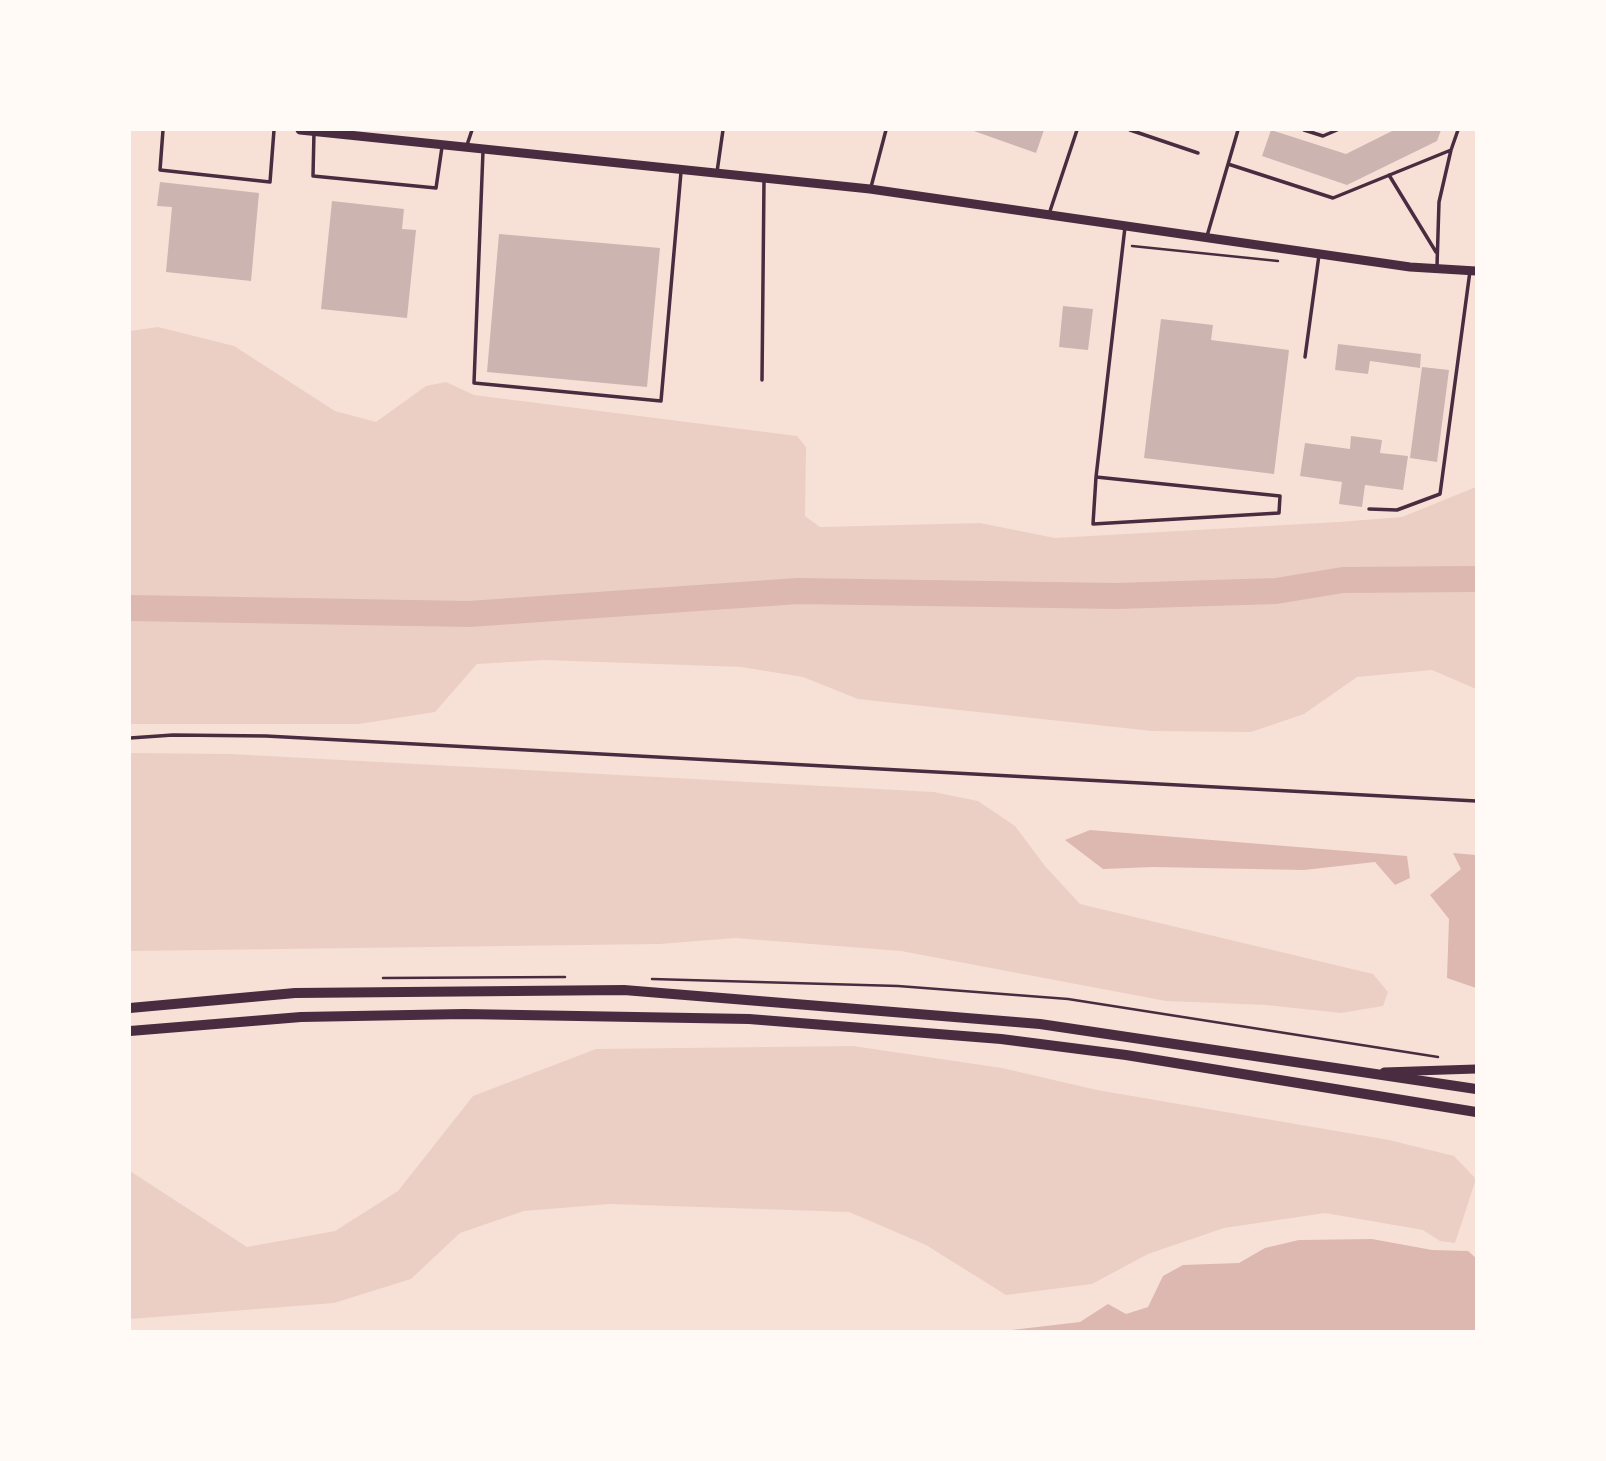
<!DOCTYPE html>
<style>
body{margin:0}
#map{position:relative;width:1606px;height:1461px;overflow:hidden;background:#f7e1d7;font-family:Arial,sans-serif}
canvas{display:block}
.frame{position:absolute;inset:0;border:131px solid #fffaf5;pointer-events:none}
</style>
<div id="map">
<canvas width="1606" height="1461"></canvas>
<div class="frame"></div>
</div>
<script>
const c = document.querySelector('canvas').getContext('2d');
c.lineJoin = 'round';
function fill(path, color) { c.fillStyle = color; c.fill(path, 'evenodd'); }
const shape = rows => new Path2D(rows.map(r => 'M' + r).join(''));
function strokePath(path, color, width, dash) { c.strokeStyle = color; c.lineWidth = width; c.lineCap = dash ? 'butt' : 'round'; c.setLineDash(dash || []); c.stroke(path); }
fill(shape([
 [158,327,234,346,335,411,376,422,426,386,446,382,474,395,797,436,806,447,805,516,820,527,980,523,1055,538,1338,522,1402,517,1476,487,1476,689,1432,670,1357,677,1304,714,1251,732,1152,731,858,699,803,677,741,667,544,660,477,664,435,712,359,724,130,724,130,331],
 [130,753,231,754,934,792,978,801,1015,826,1045,866,1080,904,1373,974,1388,992,1383,1006,1341,1013,1266,1005,1166,1001,901,951,735,938,660,944,130,951],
 [853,1046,1002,1068,1097,1090,1389,1140,1454,1156,1476,1179,1455,1243,1440,1241,1423,1230,1325,1213,1224,1228,1148,1254,1092,1284,1006,1295,926,1245,849,1212,610,1204,524,1211,460,1233,411,1279,334,1303,130,1319,130,1171,247,1247,335,1231,398,1191,473,1096,596,1049]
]), '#ebcfc5');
fill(shape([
 [1090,830,1407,856,1410,878,1395,885,1375,862,1304,870,1153,867,1103,869,1065,840],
 [1453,853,1476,855,1476,988,1447,978,1449,919,1430,895,1461,869],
 [1372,1239,1432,1250,1468,1251,1476,1258,1476,1331,1003,1331,1080,1322,1108,1304,1126,1314,1148,1307,1163,1276,1183,1265,1239,1263,1265,1248,1299,1240]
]), '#dcb8b0');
strokePath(shape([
 [130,608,469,614,798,591,1116,596,1276,591,1343,580,1476,579]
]), '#dcb8b0', 26);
fill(shape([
 [971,130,1044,130,1036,153],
 [1271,130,1346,154,1394,130,1441,130,1437,141,1347,185,1262,156],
 [160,182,259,193,251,281,166,272,172,207,157,206],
 [332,201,404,209,402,229,416,230,407,318,321,309],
 [499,234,660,248,647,387,487,372],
 [1063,306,1093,309,1088,350,1059,347],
 [1161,319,1213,325,1211,340,1289,350,1274,474,1144,458],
 [1338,344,1421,354,1420,368,1370,361,1368,374,1335,370],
 [1422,367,1449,370,1437,462,1410,458],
 [1351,436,1382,440,1380,453,1408,456,1403,490,1365,485,1362,507,1339,504,1342,482,1300,476,1305,443,1350,449]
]), '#ccb4b1');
strokePath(shape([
 [1132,246,1278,261],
 [383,978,565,977],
 [652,979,898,986,1068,999,1438,1057]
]), '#4a2c40', 2.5);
strokePath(shape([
 [163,130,160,170,270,182,274,130],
 [1130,130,1198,153],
 [1304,130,1323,136,1337,130],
 [314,132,313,176,436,188,442,147],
 [467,145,472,130],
 [483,151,474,383,661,401,681,172],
 [1228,164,1333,198,1451,150,1458,130],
 [717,172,723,130],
 [1389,175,1436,252],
 [871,187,886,130],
 [1049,214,1077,130],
 [1207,236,1238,130],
 [1437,266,1439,202,1451,150],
 [1305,357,1319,255],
 [762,380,764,180],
 [1096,477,1093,524,1279,513,1280,496,1096,477,1125,227],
 [1369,509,1397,510,1440,494,1470,271],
 [130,738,173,735,266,736,1476,801]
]), '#4a2c40', 3.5);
strokePath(shape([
 [300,130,870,189,1410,267,1476,271],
 [1384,1072,1476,1069]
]), '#4a2c40', 9);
strokePath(shape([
 [130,1008,295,993,624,990,1040,1024,1476,1089],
 [130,1031,301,1017,464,1014,749,1019,1001,1039,1126,1055,1476,1112]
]), '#4a2c40', 10);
</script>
